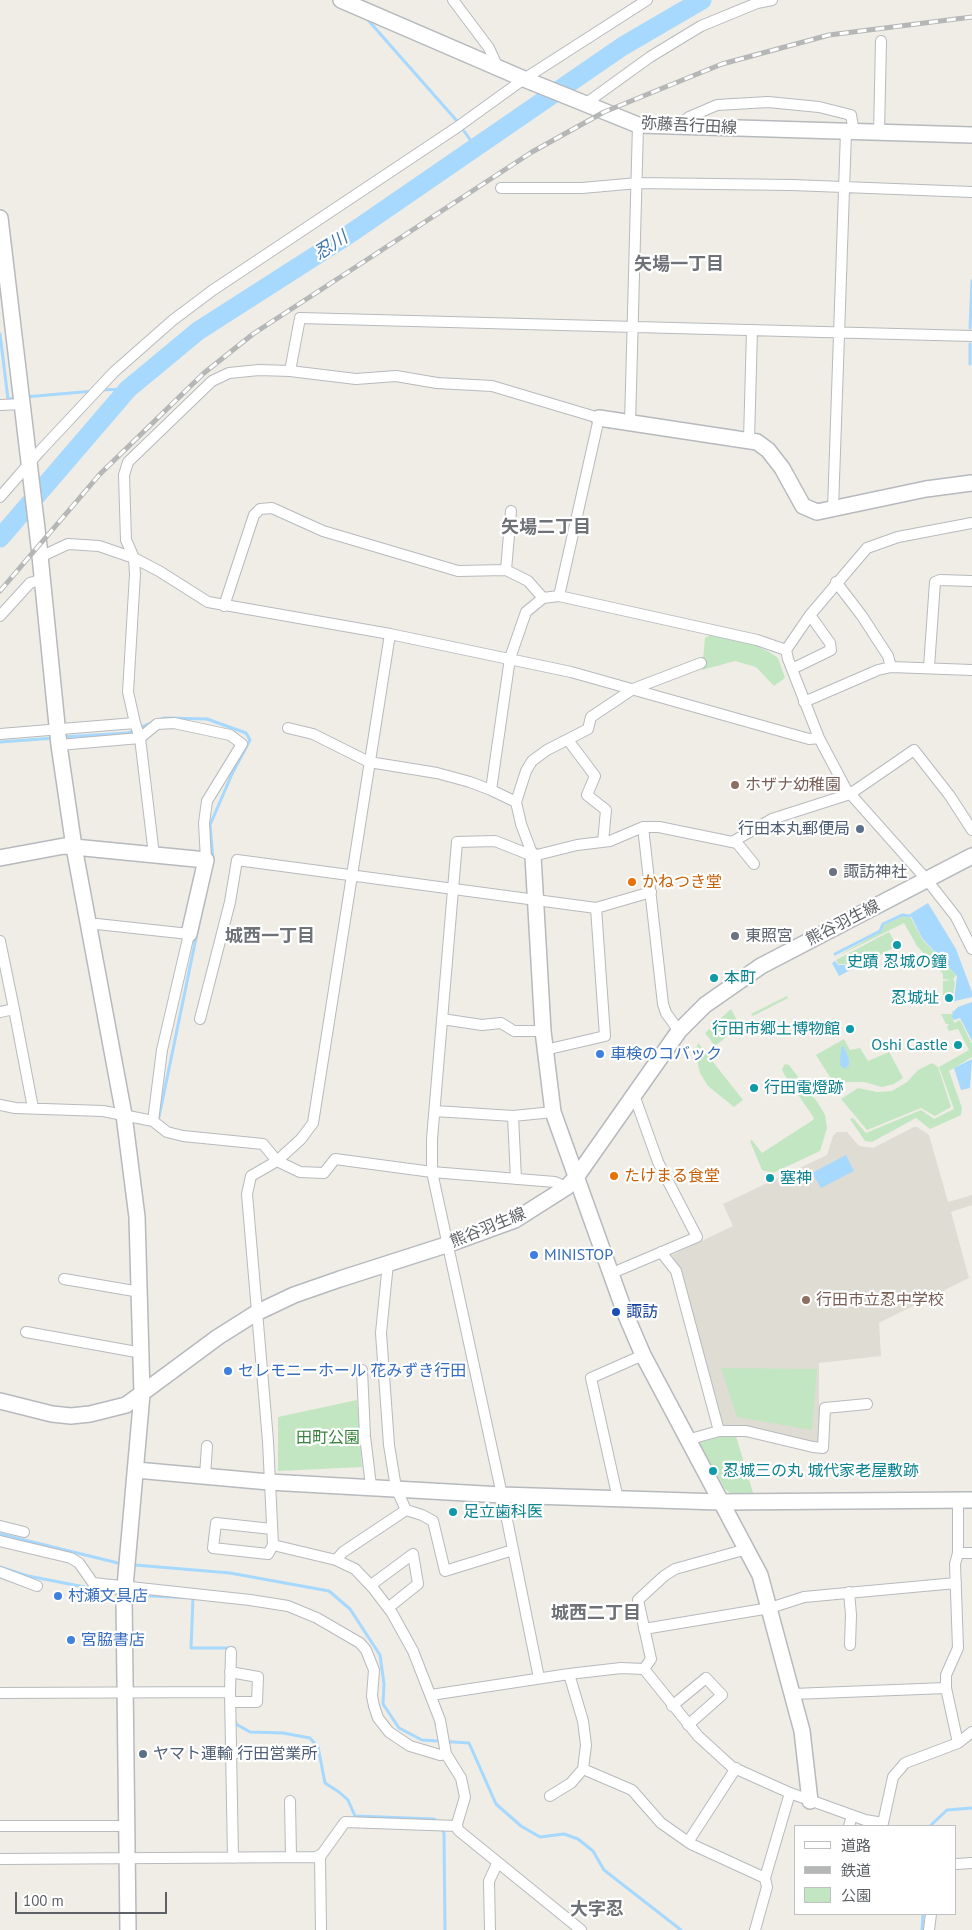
<!DOCTYPE html>
<meta charset="utf-8">
<style>
body{margin:0}
#map{position:relative;width:972px;height:1930px;overflow:hidden;background:#efede5;font-family:"PT Sans","Noto Sans JP",sans-serif}
canvas{display:block}
.legend{position:absolute;left:794px;top:1825px;width:162px;height:90px;box-sizing:border-box;background:#fff;border:1px solid #bec0c1;margin:0;padding:6px 9px;list-style:none;font-size:15px;color:#5d6165}
.legend li{display:flex;align-items:center;gap:10px;height:25px}
.legend b{width:25px;border:1px solid #bec0c1}
.scale{position:absolute;left:15px;top:1892px;width:152px;height:22px;box-sizing:border-box;border:2px solid #5d6165;border-top:0;padding-left:6px;font-size:15px;line-height:18px;white-space:nowrap;color:#5d6165;-webkit-text-stroke:4px #fff;paint-order:stroke}
</style>
<div id="map">
<canvas width="972" height="1930"></canvas>
<ul class="legend">
<li><b style="height:6px;background:#fff"></b>道路</li>
<li><b style="height:6px;background:#b5b6b6"></b>鉄道</li>
<li><b style="height:14px;background:#c2e6c2"></b>公園</li>
</ul>
<div class="scale">100 m</div>
</div>
<script>
const c = document.querySelector('canvas').getContext('2d');
c.lineJoin = 'round';
function fill(path, color) { c.fillStyle = color; c.fill(path, 'evenodd'); }
const shape = rows => new Path2D(rows.map(r => 'M' + r).join(''));
function strokePath(path, color, width, dash) { c.strokeStyle = color; c.lineWidth = width; c.lineCap = dash ? 'butt' : 'round'; c.setLineDash(dash || []); c.stroke(path); }
function write(font, color, halo, rows, align = 'center') {
  c.font = font + ' "PT Sans","Noto Sans JP",sans-serif'; c.lineWidth = 4.5; c.setLineDash([]); c.textBaseline = 'middle'; c.strokeStyle = halo; c.fillStyle = color; for (const [text, x, y, turn = 0] of rows) {
    c.save(); c.translate(x, y); c.rotate((+turn || 0) * Math.PI / 180); c.textAlign = isNaN(turn) ? turn : align; if (halo) c.strokeText(text, 0, 0); c.fillText(text, 0, 0); c.restore();
  }
}
fill(shape([
 [914,1127,917,1127,929,1135,948,1202,972,1195,972,1205,951,1212,969,1278,879,1323,881,1356,819,1363,819,1443,723,1428,680,1270,672,1255,733,1226,723,1204,827,1155,833,1136,837,1132,847,1132,859,1146,873,1148]
]), '#dfdcd3');
fill(shape([
 [710,635,755,645,769,652,778,658,785,678,774,686,756,667,735,661,702,670,705,638],
 [903,916,911,918,922,939,956,975,953,980,955,982,953,996,943,995,943,981,951,980,943,979,943,974,917,946,904,923,834,958,880,932,884,925],
 [889,932,897,946,855,968,853,964,838,964,836,960],
 [787,996,788,998,753,1016,751,1014],
 [731,1009,740,1026,715,1046,705,1033],
 [941,1014,952,1014,954,1023,960,1020,972,1044,972,1057,949,1071,962,1108,961,1115,930,1129,916,1118,872,1142,865,1141,850,1119,853,1118,866,1133,921,1110,934,1119,954,1109,939,1067,969,1050,958,1029,949,1031,947,1027,949,1024,946,1024],
 [844,1039,850,1050,860,1048,868,1061,889,1052,903,1078,894,1084,882,1087,864,1082,847,1082,838,1087,835,1085,816,1055],
 [698,1043,743,1100,734,1107,708,1086,700,1073,695,1052],
 [932,1063,938,1067,951,1107,935,1116,921,1108,867,1130,841,1099,858,1088,877,1092,892,1091,907,1082,918,1070],
 [785,1064,789,1065,818,1103,825,1115,827,1128,820,1151,773,1173,762,1170,750,1141,752,1140,762,1153,813,1120,814,1118,784,1074,782,1069],
 [721,1368,817,1369,812,1430,737,1417],
 [357,1400,362,1467,278,1471,278,1417],
 [723,1436,736,1436,754,1496,734,1496,725,1489,699,1443]
]), '#c2e6c2');
fill(shape([
 [928,903,956,949,972,992,972,1041,960,1018,954,1020,952,1017,957,976,922,938,910,914],
 [835,961,838,965,853,965,854,968,839,976,832,963],
 [841,1047,844,1047,849,1059,849,1065,845,1069,840,1065],
 [972,1059,970,1088,961,1090,954,1068],
 [846,1155,854,1171,821,1188,812,1173]
]), '#a7d8fd');
fill(shape([
 [972,997,972,1002,958,1007,953,1012,951,1002]
]), '#efede5');
strokePath(shape([
 [368,20,457,121],
 [464,131,476,148],
 [970,328,972,281],
 [0,334,8,399,17,398],
 [970,364,970,344],
 [100,390,128,389],
 [25,397,94,391],
 [158,720,165,718,207,719,246,733,250,740,232,774,210,825,213,859],
 [63,737,128,733,153,722],
 [0,742,55,738],
 [835,954,880,931,883,924,902,915,910,916],
 [159,1117,202,909],
 [0,1534,118,1563],
 [135,1565,230,1573,329,1591,350,1609,380,1655,384,1684,383,1704,399,1728,422,1740,469,1743,496,1804,521,1826,540,1837,564,1834,578,1839,593,1851,604,1870,681,1930],
 [0,1567,28,1576,121,1594],
 [130,1595,193,1598,191,1648,234,1648,234,1652],
 [235,1721,236,1724,250,1732,283,1733,310,1738,318,1747,325,1783,339,1792,348,1800,355,1816,434,1819,437,1822],
 [930,1826,947,1810,972,1808],
 [440,1827,444,1833,445,1930],
 [922,1930,923,1914]
]), '#a7d8fd', 3);
strokePath(shape([
 [0,538,128,389,198,331,351,233,623,46,702,0]
]), '#a7d8fd', 19);
const street = shape([
 [453,0,489,48,498,68],
 [585,104,650,57,701,26,757,3,772,0],
 [677,126,689,117,717,105,768,102,819,107,851,115,854,132],
 [879,133,881,41],
 [501,188,582,188,638,183,792,185,972,192],
 [290,371,300,318,972,336],
 [0,405,23,404],
 [630,424,638,125],
 [749,440,752,330],
 [0,497,40,451,114,372,173,320,213,290,456,128,524,79,647,0],
 [833,509,846,132],
 [972,523,898,537,867,548,810,615,786,650,788,659,819,738,846,789,927,880,956,917,972,949],
 [40,557,68,544,99,546,134,558,159,571,208,602,390,634],
 [506,570,511,511],
 [836,582,862,616,888,656,891,667],
 [224,606,254,515,260,509,272,508,323,531,458,571,506,570,528,581,543,598],
 [0,616,30,583,43,579],
 [929,667,935,582,940,580,972,581],
 [792,669,831,650,830,643,810,615],
 [804,702,878,670,891,667,972,670],
 [135,723,140,738,157,724,174,723,230,735,242,744,207,801,204,823,206,860],
 [288,728,313,734,369,762,437,773,470,782,491,790],
 [0,734,135,723,128,692,135,574,134,558,126,540,124,475,128,462,212,381,229,373,259,370,290,371,356,379,396,376,437,383,492,386,599,418,559,596],
 [568,740,595,776,587,795,606,810,603,842],
 [59,745,140,738,154,855],
 [516,802,526,771,532,761,547,750,588,729,591,717,633,689,701,663],
 [643,827,663,1004,666,1013,679,1031],
 [732,842,772,819,850,794,914,750,950,796,972,830],
 [533,856,495,841,457,842,432,1139,432,1172,502,1495,539,1678],
 [754,864,737,843,659,827,643,827,610,841,577,845,533,856,521,824,516,802,491,790,510,658,526,612,543,598,559,596,757,640,786,650],
 [88,925,97,924,189,934,162,1050,153,1121],
 [0,941,14,1009],
 [0,1012,14,1009,33,1108],
 [200,1019,230,902,237,860,596,908,651,892],
 [442,1019,482,1025,501,1023,514,1031,543,1031],
 [545,1050,605,1036,596,908],
 [0,1105,15,1108,103,1111,153,1121,167,1132,183,1136,263,1144,277,1161,300,1172,324,1173,335,1159,432,1172,555,1182,567,1187],
 [435,1111,513,1116,553,1112],
 [513,1116,516,1179],
 [661,1252,676,1271,719,1431],
 [610,1274,697,1237,658,1162,634,1095],
 [64,1279,140,1292],
 [26,1332,142,1353],
 [362,1370,365,1436,371,1486],
 [687,1440,719,1431,746,1431,813,1447,823,1448,825,1408,867,1404],
 [205,1476,207,1446],
 [618,1499,591,1378,643,1355],
 [406,1510,422,1515,433,1521,445,1571,513,1550],
 [0,1526,24,1532],
 [272,1529,216,1523,213,1548,268,1554,273,1545],
 [0,1541,71,1558,79,1563,93,1583,250,1600,288,1606,317,1618,360,1643,366,1650,374,1670,372,1696,374,1706,378,1718,389,1732,410,1746,440,1755,446,1754],
 [747,1549,675,1569,664,1576,638,1600,651,1659,644,1669,698,1736,732,1767,790,1793,865,1820,883,1823,893,1777,905,1763,958,1743],
 [958,1553,972,1553],
 [336,1560,343,1552,406,1510,396,1488,389,1445,381,1333,388,1263],
 [0,1572,37,1586],
 [371,1585,413,1554,418,1584,388,1608],
 [849,1592,851,1615,850,1645],
 [644,1629,770,1608,804,1597,956,1583],
 [946,1688,958,1743,972,1732],
 [230,1692,233,1858],
 [0,1693,230,1692,231,1652],
 [793,1694,946,1688,946,1675,958,1648,955,1564,958,1553,958,1501],
 [431,1695,569,1674,621,1668,644,1669],
 [230,1702,257,1702,258,1677,230,1672],
 [672,1706,706,1678,722,1695,688,1725],
 [231,1753,297,1752],
 [583,1769,632,1790,661,1823,691,1844,765,1878,767,1887,755,1930],
 [550,1796,571,1783,583,1769,586,1745,583,1721,569,1674],
 [290,1801,291,1857],
 [0,1826,127,1826],
 [849,1826,852,1816],
 [688,1842,736,1768],
 [320,1856,321,1930],
 [0,1859,316,1857,322,1854,345,1822,457,1826],
 [956,1864,972,1863],
 [765,1878,790,1793],
 [490,1930,489,1881,497,1864],
 [581,1930,458,1830,457,1824,465,1797,461,1778,446,1754,440,1720,413,1651,392,1613,373,1588,355,1569,336,1560,273,1545,268,1441,247,1194,251,1176,277,1161,301,1139,313,1123,390,634,571,672,809,739,819,738],
 [929,1930,931,1914]
]);
const secondary = shape([
 [341,0,524,79,638,125,972,135],
 [0,218,39,546,59,745,74,847,124,1115,137,1217,142,1394,124,1598,128,1930],
 [599,418,757,442,768,450,782,468,803,506,817,512,926,489,972,483],
 [533,856,543,1031,553,1112,625,1313,643,1355,760,1575,802,1731,810,1801],
 [0,858,64,846,206,860,189,934],
 [0,1401,52,1414,71,1416,90,1414,126,1405,218,1337,256,1313,294,1295,340,1279,449,1244,515,1220,567,1187,577,1176,679,1031,705,1005,761,966,972,856],
 [136,1470,269,1482,502,1495,720,1502,972,1500]
]);
strokePath(street, '#b7babe', 12);
strokePath(secondary, '#b6b9be', 18);
strokePath(street, '#fff', 10);
strokePath(secondary, '#fff', 15);
const rail = shape([
 [0,591,100,474,204,373,253,334,532,152,604,112,722,64,829,35,972,17]
]);
strokePath(rail, '#b5b6b6', 5);
strokePath(rail, '#fff', 3, [9]);
for (const [x, y, r, color] of [
 [735,785,5,"#8d6e63"],
 [860,829,5,"#5c6f8a"],
 [833,872,5,"#6b7280"],
 [632,882,5,"#e8710a"],
 [735,936,5,"#6b7280"],
 [897,945,5,"#0f9aa8"],
 [714,978,5,"#0f9aa8"],
 [949,998,5,"#0f9aa8"],
 [850,1029,5,"#0f9aa8"],
 [958,1045,5,"#0f9aa8"],
 [600,1054,5,"#3f7fe0"],
 [754,1088,5,"#0f9aa8"],
 [614,1176,5,"#e8710a"],
 [770,1178,5,"#0f9aa8"],
 [534,1255,5,"#3f7fe0"],
 [806,1300,5,"#8d6e63"],
 [616,1312,5,"#1a4fb4"],
 [228,1371,5,"#3f7fe0"],
 [713,1471,5,"#0f9aa8"],
 [453,1512,5,"#0f9aa8"],
 [58,1596,5,"#3f7fe0"],
 [71,1640,5,"#3f7fe0"],
 [143,1754,5,"#5c6f8a"]
]) { const dot = new Path2D(); dot.arc(x, y, r, 0, 2 * Math.PI); c.fillStyle = color; c.fill(dot); strokePath(dot, '#fff', 2); }
write('16px', '#5d6165', '#fff', [
 ["弥藤吾行田線",689,126,3],
 ["熊谷羽生線",843,923,-27],
 ["熊谷羽生線",488,1228,-22]
]);
write('16px', '#785e54', '#fff', [
 ["ホザナ幼稚園",745,785],
 ["行田市立忍中学校",816,1300]
], 'left');
write('16px', '#4e5e75', '#fff', [
 ["行田本丸郵便局",850,829],
 ["ヤマト運輸 行田営業所",153,1754,"left"]
], 'right');
write('16px', '#5b616d', '#fff', [
 ["諏訪神社",843,872],
 ["東照宮",745,936]
], 'left');
write('16px', '#c56008', '#fff', [
 ["かねつき堂",642,882],
 ["たけまる食堂",624,1176]
], 'left');
write('16px', '#0d838f', '#fff', [
 ["史蹟 忍城の鐘",897,962,"center"],
 ["本町",724,978],
 ["忍城址",939,998,"right"],
 ["行田市郷土博物館",840,1029,"right"],
 ["Oshi Castle",948,1045,"right"],
 ["行田電燈跡",764,1088],
 ["塞神",780,1178],
 ["忍城三の丸 城代家老屋敷跡",723,1471],
 ["足立歯科医",463,1512]
], 'left');
write('16px', '#366cbe', '#fff', [
 ["車検のコバック",610,1054],
 ["MINISTOP",544,1255],
 ["セレモニーホール 花みずき行田",238,1371],
 ["村瀬文具店",68,1596],
 ["宮脇書店",81,1640]
], 'left');
write('16px', '#164399', '#fff', [
 ["諏訪",626,1312]
], 'left');
write('16px', '#37823a', '#fff', [
 ["田町公園",328,1438]
]);
write('italic 18px', '#4378af', '#fff', [
 ["忍川",331,246,-33]
]);
write('bold 18px', '#6e7277', '#fff', [
 ["矢場一丁目",679,265],
 ["矢場二丁目",546,528],
 ["城西一丁目",270,937],
 ["城西二丁目",596,1614],
 ["大字忍",597,1910]
]);
</script>
